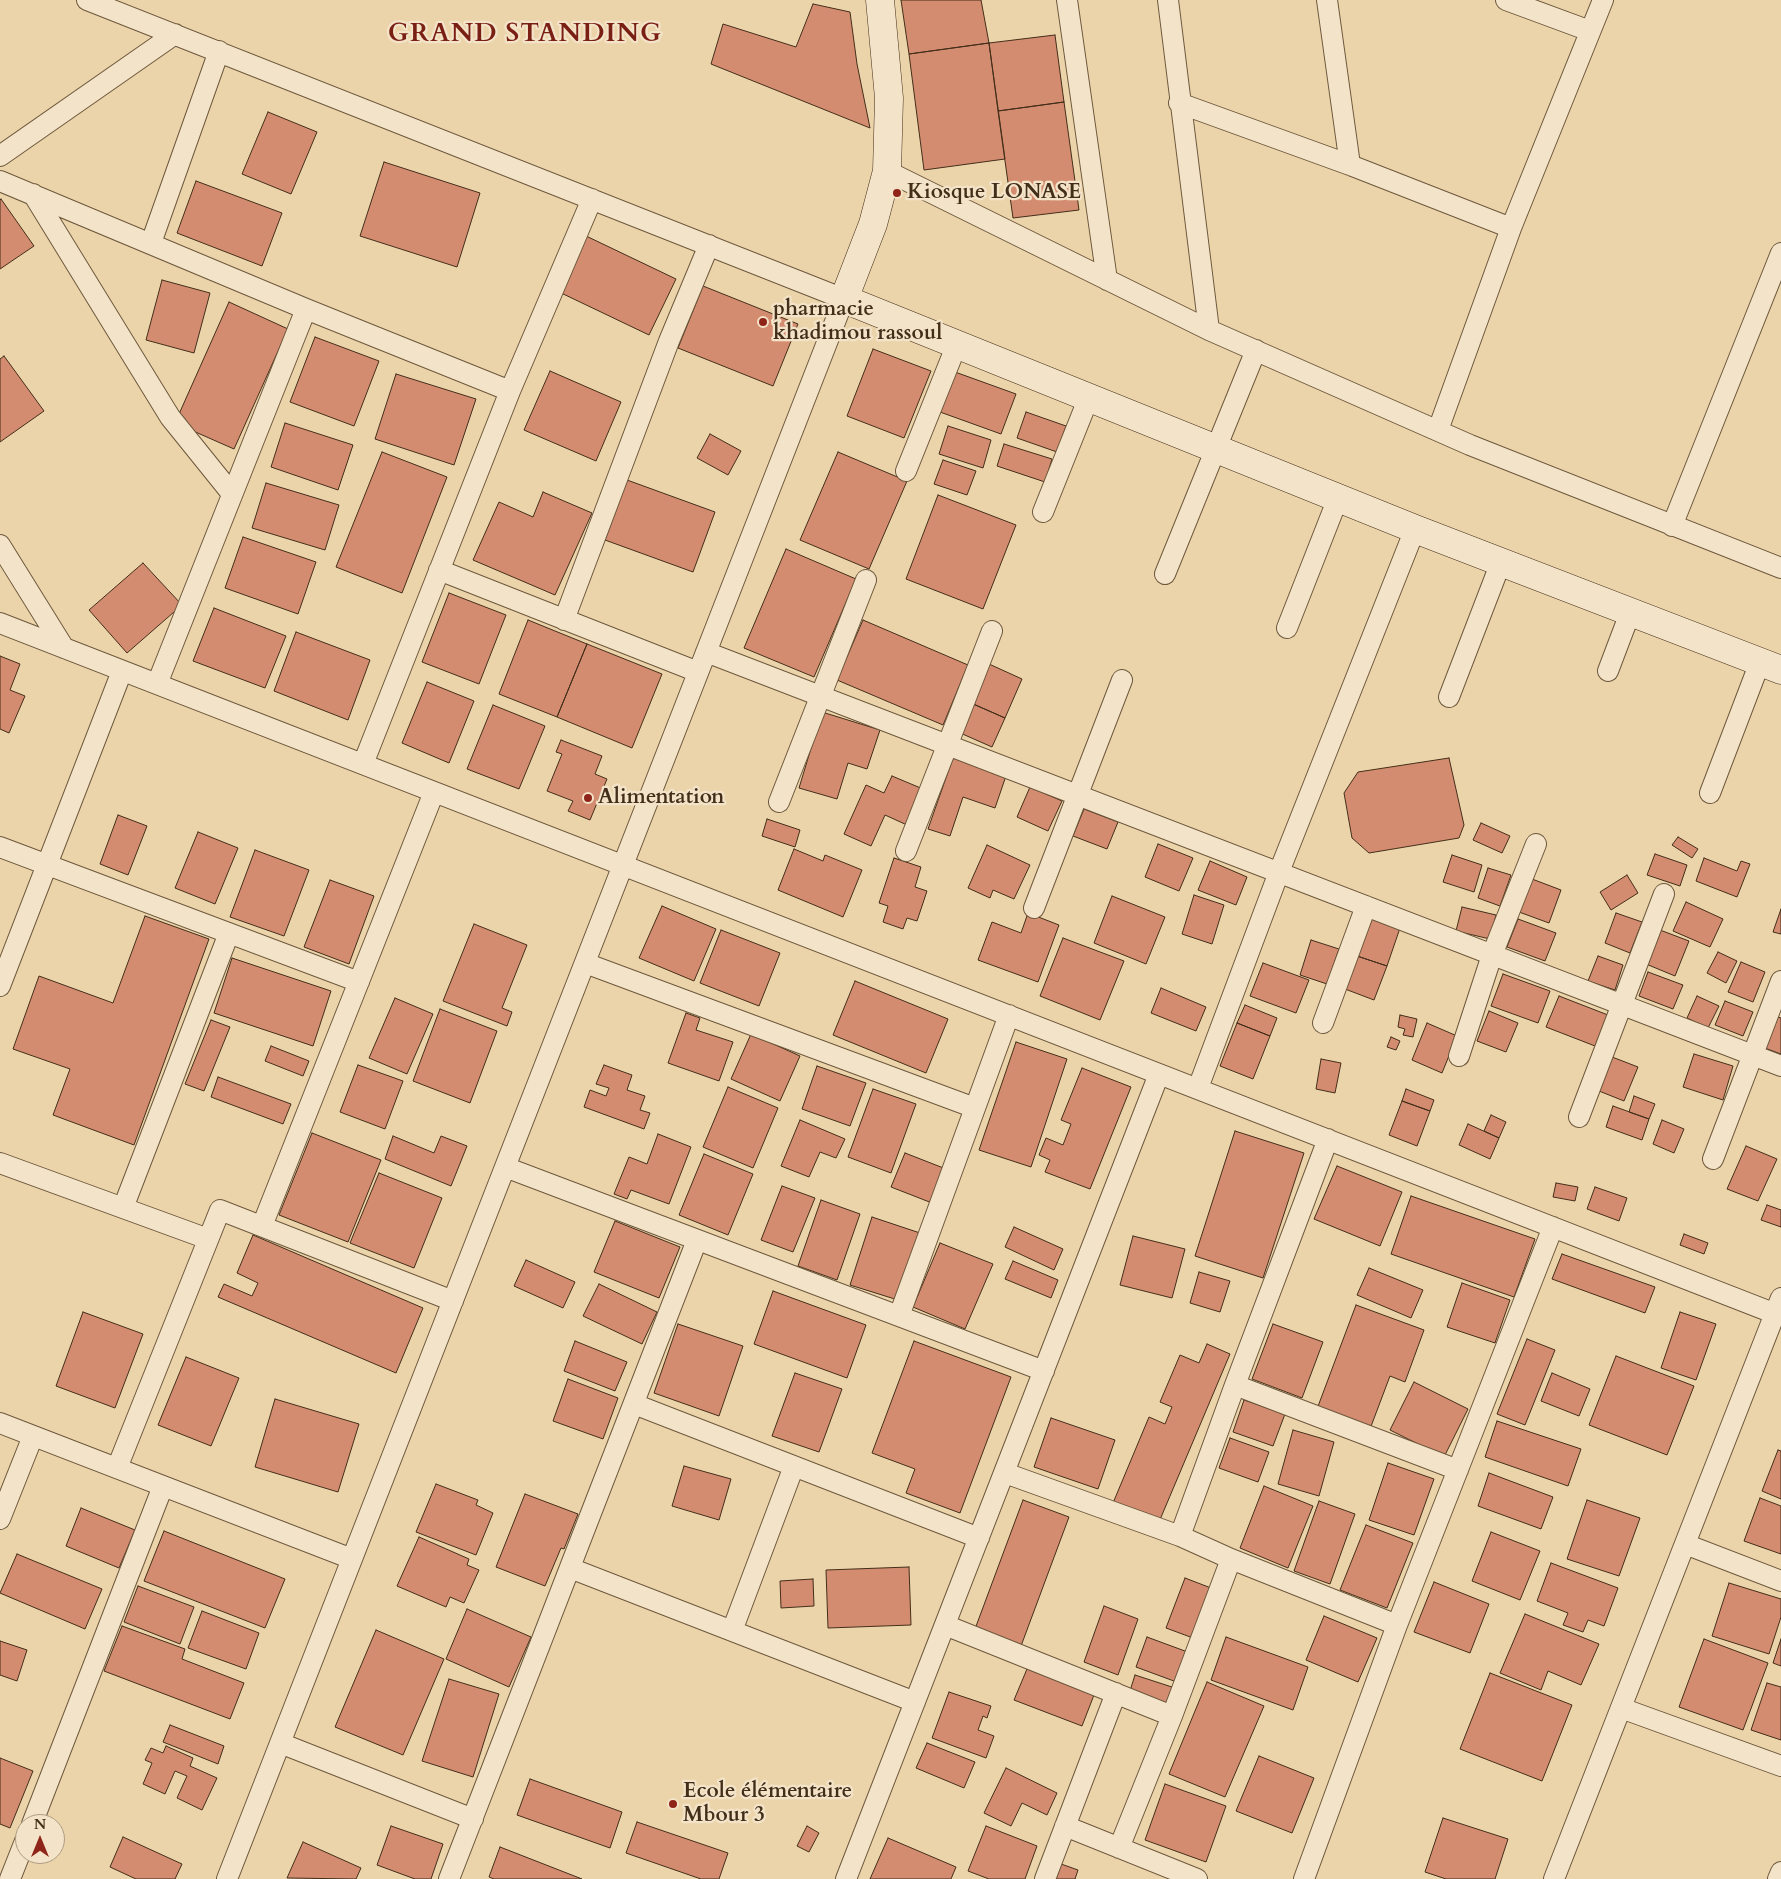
<!DOCTYPE html>
<meta charset="utf-8">
<style>
body{margin:0}
#map{position:relative;width:1781px;height:1879px;overflow:hidden;background:#ecd4aa;font-family:Cardo,serif}
canvas{display:block}
.north{position:absolute;left:15px;top:1814px;width:50px;height:50px;box-sizing:border-box;background:#f3e3c8;border:1px solid #ad9b82;border-radius:50%;rotate:0deg;font-size:14px;font-weight:700;line-height:20px;text-align:center;color:#432e19}
.north::after{content:'';display:block;margin:auto;width:18px;height:22px;background:#8f2418;clip-path:polygon(50% 0,100% 100%,50% 72%,0 100%)}
</style>
<div id="map">
<canvas width="1781" height="1879"></canvas>
<div class="north">N</div>
</div>
<script>
const c = document.querySelector('canvas').getContext('2d');
c.lineJoin = 'round';
function fill(path, color) { c.fillStyle = color; c.fill(path, 'evenodd'); }
const shape = rows => new Path2D(rows.map(r => 'M' + r).join(''));
function strokePath(path, color, width, dash) { c.strokeStyle = color; c.lineWidth = width; c.lineCap = dash ? 'butt' : 'round'; c.setLineDash(dash || []); c.stroke(path); }
function write(font, color, halo, rows, align = 'center') {
  c.font = font + ' Cardo,serif'; c.lineWidth = 4.5; c.setLineDash([]); c.textBaseline = 'middle'; c.strokeStyle = halo; c.fillStyle = color; for (const [text, x, y, turn = 0] of rows) {
    c.save(); c.translate(x, y); c.rotate((+turn || 0) * Math.PI / 180); c.textAlign = isNaN(turn) ? turn : align; if (halo) c.strokeText(text, 0, 0); c.fillText(text, 0, 0); c.restore();
  }
}
const building = shape([
 [901,0,981,0,989,43,909,54,901,0],
 [813,4,850,12,857,64,870,128,711,64,723,24,796,47,813,4],
 [1055,35,1064,102,998,111,989,43,1055,35],
 [989,43,1005,159,924,170,909,54,989,43],
 [1064,102,1079,210,1013,218,998,111,1064,102],
 [268,112,317,132,291,194,242,174,268,112],
 [384,162,480,193,457,267,360,236,384,162],
 [196,181,282,213,262,266,177,233,196,181],
 [1,199,34,246,0,269,0,200,1,199],
 [584,235,676,279,649,335,557,291,584,235],
 [162,280,210,293,194,353,146,340,162,280],
 [703,286,798,324,773,386,678,348,703,286],
 [229,302,288,329,234,449,175,423,229,302],
 [315,337,379,361,354,426,290,402,315,337],
 [873,349,931,371,904,438,847,416,873,349],
 [4,356,44,411,0,442,0,359,4,356],
 [550,371,621,402,596,461,524,430,550,371],
 [955,372,1016,394,1001,434,940,412,955,372],
 [396,374,476,399,454,465,375,439,396,374],
 [1026,412,1066,426,1057,452,1017,438,1026,412],
 [285,423,353,445,338,490,271,467,285,423],
 [948,426,991,440,983,468,939,454,948,426],
 [710,434,741,451,728,475,697,458,710,434],
 [1004,444,1052,459,1045,482,997,466,1004,444],
 [382,452,447,477,402,593,336,567,382,452],
 [838,452,907,481,869,569,800,540,838,452],
 [943,460,976,471,967,495,934,484,943,460],
 [627,480,715,512,693,572,605,540,627,480],
 [266,483,339,505,325,550,252,528,266,483],
 [543,492,592,513,555,595,473,560,499,502,533,517,543,492],
 [938,495,1016,525,983,609,906,579,938,495],
 [243,537,316,562,298,614,225,588,243,537],
 [786,549,856,579,814,677,744,648,786,549],
 [143,563,182,605,127,653,89,610,143,563],
 [449,593,506,615,479,684,422,662,449,593],
 [214,608,286,636,265,688,193,661,214,608],
 [528,620,587,644,557,717,499,694,528,620],
 [863,620,968,665,943,725,837,680,863,620],
 [296,632,370,660,348,720,274,691,296,632],
 [587,644,662,674,632,748,557,717,587,644],
 [0,656,20,664,10,690,25,696,9,733,0,729,0,656],
 [989,664,1022,679,1005,718,971,703,989,664],
 [427,682,474,701,449,763,402,743,427,682],
 [971,703,1005,718,992,747,958,732,971,703],
 [493,705,545,726,519,789,467,769,493,705],
 [822,712,880,730,867,769,848,763,837,799,799,788,822,712],
 [561,740,602,756,595,774,607,779,590,820,568,811,573,801,547,791,562,754,556,752,561,740],
 [954,755,1007,773,995,808,963,797,950,836,928,829,954,755],
 [1449,758,1464,825,1459,838,1369,853,1352,838,1344,793,1358,772,1449,758],
 [892,776,923,789,907,825,885,815,871,846,844,834,866,785,884,793,892,776],
 [1030,787,1062,801,1048,831,1017,817,1030,787],
 [1084,809,1118,822,1107,849,1073,836,1084,809],
 [118,815,147,826,128,875,100,864,118,815],
 [767,819,800,830,795,847,762,836,767,819],
 [1481,823,1510,836,1502,853,1473,840,1481,823],
 [198,832,238,848,215,904,175,888,198,832],
 [1678,837,1698,849,1692,858,1672,845,1678,837],
 [1158,844,1193,858,1179,891,1145,877,1158,844],
 [987,845,1030,865,1014,899,993,890,990,898,968,888,987,845],
 [794,849,823,861,825,855,862,870,843,917,778,890,794,849],
 [255,850,309,870,284,936,230,917,255,850],
 [1655,854,1687,865,1680,886,1647,875,1655,854],
 [1452,855,1482,865,1474,892,1443,882,1452,855],
 [894,858,921,867,915,887,927,891,917,921,907,918,903,929,883,922,888,906,879,903,894,858],
 [1704,858,1737,871,1741,861,1750,864,1737,897,1696,881,1704,858],
 [1210,861,1247,877,1236,905,1198,890,1210,861],
 [1488,868,1511,875,1500,906,1478,898,1488,868],
 [1627,875,1638,893,1611,910,1600,892,1627,875],
 [1532,879,1561,890,1549,923,1519,912,1532,879],
 [330,880,374,896,349,964,304,947,330,880],
 [1194,895,1224,905,1212,944,1182,934,1194,895],
 [1112,896,1165,917,1146,964,1094,943,1112,896],
 [1686,902,1723,919,1710,947,1673,931,1686,902],
 [662,906,716,929,694,981,639,958,662,906],
 [1462,907,1496,915,1490,939,1456,931,1462,907],
 [1781,909,1781,934,1773,932,1781,909],
 [1028,913,1059,925,1038,982,978,960,992,922,1021,933,1028,913],
 [1616,913,1642,922,1630,953,1605,943,1616,913],
 [145,916,209,939,134,1145,53,1115,70,1069,13,1049,39,976,113,1003,145,916],
 [1370,917,1400,928,1387,966,1357,956,1370,917],
 [1518,919,1556,933,1545,961,1507,947,1518,919],
 [474,924,527,945,502,1008,512,1012,507,1026,443,1001,474,924],
 [721,930,780,953,759,1006,700,983,721,930],
 [1660,930,1689,941,1675,976,1646,964,1660,930],
 [1063,938,1124,961,1100,1020,1040,996,1063,938],
 [1311,940,1339,949,1327,984,1300,975,1311,940],
 [1718,952,1737,961,1726,983,1707,973,1718,952],
 [1357,956,1387,966,1374,1000,1345,989,1357,956],
 [1598,956,1623,965,1615,990,1588,981,1598,956],
 [232,958,331,991,313,1046,214,1013,232,958],
 [1741,962,1765,972,1753,1002,1728,992,1741,962],
 [1263,963,1309,980,1296,1013,1250,996,1263,963],
 [1648,972,1683,985,1673,1009,1639,996,1648,972],
 [1503,974,1550,991,1538,1023,1491,1006,1503,974],
 [855,981,948,1019,926,1073,833,1035,855,981],
 [1161,988,1206,1007,1196,1031,1151,1013,1161,988],
 [1559,996,1608,1015,1595,1046,1546,1027,1559,996],
 [1697,996,1719,1006,1708,1028,1687,1018,1697,996],
 [395,998,433,1014,407,1074,369,1058,395,998],
 [1725,1001,1753,1012,1743,1036,1715,1025,1725,1001],
 [1245,1005,1277,1018,1270,1036,1237,1023,1245,1005],
 [440,1009,497,1031,470,1103,413,1081,440,1009],
 [1489,1011,1518,1023,1506,1052,1477,1041,1489,1011],
 [686,1013,700,1018,696,1030,733,1042,719,1081,668,1063,686,1013],
 [1400,1015,1417,1019,1413,1037,1403,1035,1405,1029,1398,1027,1400,1015],
 [1775,1016,1781,1018,1781,1054,1762,1047,1775,1016],
 [211,1020,230,1027,204,1091,185,1084,211,1020],
 [1237,1023,1270,1036,1253,1079,1220,1066,1237,1023],
 [1427,1023,1457,1036,1442,1073,1412,1060,1427,1023],
 [751,1034,800,1056,780,1101,731,1079,751,1034],
 [1391,1037,1400,1041,1396,1050,1387,1047,1391,1037],
 [1016,1042,1067,1059,1031,1167,979,1150,1016,1042],
 [271,1046,309,1061,303,1076,265,1061,271,1046],
 [1694,1054,1733,1066,1723,1100,1683,1087,1694,1054],
 [1612,1057,1638,1067,1624,1101,1599,1091,1612,1057],
 [1321,1059,1341,1063,1335,1093,1316,1089,1321,1059],
 [358,1065,403,1081,385,1129,340,1112,358,1065],
 [604,1065,632,1075,627,1090,645,1096,640,1110,650,1113,644,1129,584,1107,590,1090,606,1096,609,1088,596,1084,604,1065],
 [817,1066,866,1083,850,1126,802,1109,817,1066],
 [1082,1068,1131,1087,1090,1189,1045,1172,1050,1160,1039,1155,1046,1138,1063,1145,1071,1124,1061,1120,1082,1068],
 [218,1077,291,1104,283,1124,211,1097,218,1077],
 [728,1087,778,1108,753,1168,703,1147,728,1087],
 [873,1089,916,1104,891,1173,848,1157,873,1089],
 [1406,1089,1434,1100,1430,1111,1402,1101,1406,1089],
 [1634,1096,1655,1104,1649,1119,1629,1112,1634,1096],
 [1402,1101,1430,1111,1417,1146,1389,1135,1402,1101],
 [1613,1106,1649,1119,1642,1140,1606,1127,1613,1106],
 [1491,1115,1506,1122,1499,1138,1484,1131,1491,1115],
 [800,1120,845,1139,836,1158,820,1152,809,1177,781,1166,800,1120],
 [1662,1120,1684,1129,1674,1153,1653,1144,1662,1120],
 [1468,1124,1499,1138,1490,1159,1459,1145,1468,1124],
 [1235,1131,1304,1153,1263,1278,1195,1256,1235,1131],
 [312,1133,381,1160,348,1242,279,1215,312,1133],
 [658,1134,691,1147,669,1204,631,1190,627,1199,614,1194,629,1157,647,1164,658,1134],
 [393,1136,434,1153,441,1136,467,1146,451,1186,385,1159,393,1136],
 [1746,1146,1777,1159,1758,1201,1727,1189,1746,1146],
 [905,1153,946,1169,932,1203,891,1187,905,1153],
 [704,1154,753,1174,728,1235,679,1215,704,1154],
 [1337,1166,1402,1192,1380,1246,1314,1219,1337,1166],
 [379,1173,442,1198,414,1268,350,1243,379,1173],
 [1556,1183,1578,1187,1575,1201,1553,1197,1556,1183],
 [782,1186,815,1198,793,1252,761,1240,782,1186],
 [1595,1187,1627,1198,1619,1221,1587,1209,1595,1187],
 [1411,1196,1535,1239,1514,1297,1391,1254,1411,1196],
 [821,1200,860,1214,837,1280,798,1266,821,1200],
 [1767,1205,1781,1210,1781,1227,1761,1220,1767,1205],
 [872,1217,920,1233,898,1300,850,1285,872,1217],
 [615,1221,680,1247,659,1298,594,1272,615,1221],
 [1014,1227,1063,1249,1054,1270,1005,1247,1014,1227],
 [1684,1234,1708,1243,1704,1254,1680,1245,1684,1234],
 [253,1235,423,1308,396,1373,218,1297,224,1284,252,1296,258,1283,237,1273,253,1235],
 [1133,1236,1185,1249,1172,1298,1120,1285,1133,1236],
 [940,1243,993,1264,965,1329,913,1307,940,1243],
 [1562,1254,1655,1287,1645,1313,1552,1279,1562,1254],
 [526,1260,575,1282,563,1308,514,1286,526,1260],
 [1013,1261,1058,1280,1051,1298,1005,1279,1013,1261],
 [1369,1268,1423,1290,1411,1318,1357,1295,1369,1268],
 [1199,1272,1230,1281,1220,1312,1190,1303,1199,1272],
 [1462,1283,1510,1300,1495,1343,1447,1327,1462,1283],
 [599,1284,657,1312,642,1344,583,1316,599,1284],
 [773,1291,866,1325,847,1378,754,1344,773,1291],
 [1356,1305,1424,1330,1405,1382,1390,1376,1370,1429,1317,1409,1356,1305],
 [83,1312,143,1334,115,1408,56,1386,83,1312],
 [1680,1312,1716,1324,1696,1380,1661,1368,1680,1312],
 [678,1324,743,1346,719,1416,654,1393,678,1324],
 [1273,1324,1323,1342,1302,1398,1252,1379,1273,1324],
 [1527,1339,1555,1350,1525,1425,1497,1414,1527,1339],
 [575,1341,627,1362,615,1391,564,1371,575,1341],
 [914,1341,1011,1377,960,1513,906,1493,915,1469,872,1453,914,1341],
 [1207,1344,1230,1354,1159,1522,1113,1503,1149,1417,1165,1424,1172,1407,1160,1402,1180,1355,1199,1363,1207,1344],
 [1616,1356,1694,1386,1667,1455,1589,1425,1616,1356],
 [186,1357,239,1378,211,1446,158,1425,186,1357],
 [795,1373,842,1389,819,1452,772,1436,795,1373],
 [1552,1373,1590,1389,1579,1416,1541,1401,1552,1373],
 [568,1379,618,1398,603,1439,553,1421,568,1379],
 [1414,1382,1468,1409,1444,1457,1390,1430,1414,1382],
 [275,1399,359,1424,338,1492,255,1467,275,1399],
 [1244,1400,1285,1414,1273,1446,1233,1432,1244,1400],
 [1051,1418,1115,1440,1098,1489,1034,1467,1051,1418],
 [1497,1421,1581,1449,1568,1486,1485,1457,1497,1421],
 [1293,1430,1334,1442,1319,1496,1278,1484,1293,1430],
 [1230,1438,1269,1452,1258,1482,1219,1468,1230,1438],
 [1778,1450,1781,1451,1781,1499,1762,1491,1778,1450],
 [1388,1463,1434,1479,1414,1535,1369,1520,1388,1463],
 [684,1466,731,1479,719,1520,672,1506,684,1466],
 [1489,1473,1553,1497,1541,1529,1478,1506,1489,1473],
 [436,1484,478,1500,476,1505,493,1513,476,1555,416,1532,436,1484],
 [1264,1486,1313,1506,1288,1568,1240,1548,1264,1486],
 [525,1494,578,1514,564,1549,561,1548,545,1586,496,1567,525,1494],
 [1760,1498,1781,1506,1781,1554,1744,1541,1760,1498],
 [1023,1500,1069,1517,1021,1646,975,1629,1023,1500],
 [1587,1500,1640,1518,1619,1576,1567,1559,1587,1500],
 [1319,1501,1355,1514,1330,1584,1294,1571,1319,1501],
 [81,1508,135,1530,119,1568,66,1546,81,1508],
 [1366,1525,1413,1543,1387,1608,1340,1590,1366,1525],
 [164,1531,285,1579,265,1628,144,1581,164,1531],
 [1491,1532,1540,1551,1520,1600,1472,1581,1491,1532],
 [419,1537,469,1559,467,1565,479,1570,464,1603,450,1597,446,1607,397,1586,419,1537],
 [17,1554,102,1589,85,1629,0,1593,17,1554],
 [1551,1563,1618,1588,1604,1626,1588,1620,1583,1632,1563,1625,1568,1613,1537,1601,1551,1563],
 [909,1567,911,1625,828,1628,826,1570,909,1567],
 [1185,1578,1211,1588,1193,1638,1166,1628,1185,1578],
 [813,1579,814,1606,781,1608,780,1581,813,1579],
 [1434,1582,1489,1604,1470,1653,1414,1632,1434,1582],
 [1729,1583,1781,1599,1781,1617,1769,1654,1712,1636,1729,1583],
 [138,1586,194,1607,180,1644,124,1622,138,1586],
 [1104,1606,1138,1619,1118,1675,1084,1662,1104,1606],
 [467,1609,531,1637,509,1687,446,1659,467,1609],
 [202,1611,259,1633,246,1669,188,1648,202,1611],
 [1525,1614,1599,1644,1581,1685,1548,1671,1541,1690,1500,1673,1525,1614],
 [1324,1616,1377,1638,1358,1682,1306,1660,1324,1616],
 [122,1626,185,1649,182,1659,244,1683,230,1719,104,1671,122,1626],
 [376,1630,444,1659,403,1755,335,1727,376,1630],
 [1147,1637,1193,1654,1182,1684,1136,1667,1147,1637],
 [1226,1637,1308,1667,1293,1710,1211,1680,1226,1637],
 [1704,1639,1768,1663,1743,1730,1679,1707,1704,1639],
 [1781,1639,1781,1666,1773,1663,1781,1639],
 [0,1641,27,1650,17,1681,0,1675,0,1641],
 [1027,1669,1094,1695,1082,1726,1014,1700,1027,1669],
 [1490,1673,1572,1705,1542,1781,1460,1749,1490,1673],
 [1135,1675,1175,1688,1169,1706,1129,1694,1135,1675],
 [449,1679,499,1694,473,1777,422,1761,449,1679],
 [1207,1682,1264,1706,1225,1797,1169,1774,1207,1682],
 [1767,1683,1781,1687,1781,1740,1751,1730,1767,1683],
 [949,1692,991,1706,987,1718,983,1716,978,1730,994,1736,986,1758,932,1738,949,1692],
 [170,1725,224,1746,218,1764,163,1742,170,1725],
 [927,1743,975,1762,964,1788,916,1768,927,1743],
 [166,1746,193,1758,190,1766,217,1778,202,1810,177,1798,187,1776,175,1771,165,1794,143,1784,152,1763,145,1760,151,1748,163,1753,166,1746],
 [1259,1756,1314,1778,1292,1833,1236,1811,1259,1756],
 [0,1758,33,1771,10,1828,0,1824,0,1758],
 [1006,1768,1057,1793,1047,1815,1022,1803,1011,1826,984,1813,1006,1768],
 [530,1779,622,1812,610,1848,517,1815,530,1779],
 [1165,1784,1226,1806,1206,1862,1145,1840,1165,1784],
 [1443,1818,1508,1839,1495,1879,1446,1879,1425,1872,1443,1818],
 [637,1822,728,1853,719,1879,701,1879,626,1853,637,1822],
 [391,1826,443,1844,431,1879,415,1879,377,1865,391,1826],
 [807,1826,819,1833,809,1852,797,1846,807,1826],
 [986,1826,1037,1846,1025,1879,989,1879,968,1871,986,1826],
 [123,1837,182,1864,175,1879,136,1879,110,1867,123,1837],
 [888,1838,956,1867,951,1879,870,1879,888,1838],
 [303,1842,361,1868,356,1879,287,1878,303,1842],
 [500,1847,582,1879,494,1879,489,1877,500,1847],
 [1061,1864,1078,1870,1075,1879,1056,1879,1061,1864]
]);
fill(building, '#d48c70');
strokePath(building, '#432e19', 1);
const street = shape([
 [87,0,844,299,227,1879],
 [1067,0,1107,280],
 [1168,0,1209,330],
 [1327,0,1350,165],
 [1506,0,1590,31],
 [1179,103,1350,165,1511,228],
 [0,156,175,34],
 [887,171,1209,330,1470,445,1781,568],
 [0,181,306,309,510,391],
 [33,194,170,417,232,494],
 [151,243,219,51],
 [1438,430,1511,228,1603,0],
 [906,471,957,344],
 [1043,512,1089,397],
 [1672,526,1781,253],
 [0,545,64,648],
 [439,570,698,672],
 [1165,574,1256,350],
 [564,620,669,341,709,245],
 [0,623,1781,1316],
 [1287,628,1338,498],
 [706,652,1781,1066],
 [1608,671,1630,613],
 [157,684,306,309],
 [1449,697,1501,562],
 [363,764,510,391,592,199],
 [1710,793,1760,662],
 [779,802,866,580],
 [0,847,359,982],
 [906,851,992,631],
 [1034,908,1122,680],
 [585,963,975,1108],
 [0,986,122,671],
 [1323,1023,1366,906],
 [1459,1056,1492,955,1536,844],
 [1198,1088,1279,872,1415,529],
 [1579,1117,1664,894],
 [1713,1159,1781,981],
 [0,1163,208,1239],
 [505,1167,1044,1371],
 [123,1208,229,933],
 [262,1226,434,792],
 [899,1316,1009,1015],
 [1235,1385,1458,1470],
 [634,1404,979,1538],
 [0,1423,352,1559],
 [117,1468,220,1210,453,1301],
 [1005,1473,1180,1536,1231,1559,1397,1625],
 [0,1519,33,1436],
 [1180,1536,1235,1385,1328,1139],
 [1685,1544,1781,1581],
 [570,1568,915,1702],
 [945,1625,1172,1716],
 [732,1631,794,1466],
 [1621,1708,1781,1766],
 [280,1743,473,1819],
 [32,1824,163,1486],
 [1065,1826,1197,1879],
 [1119,1848,1172,1716,1231,1559],
 [10,1879,25,1841],
 [449,1879,697,1240],
 [846,1879,1159,1074],
 [1045,1879,1116,1693],
 [1304,1879,1397,1625,1553,1227],
 [1554,1879,1781,1298],
 [1778,1879,1781,1872]
]);
const secondary = shape([
 [880,0,889,98,887,171,873,224,844,299,1415,529,1781,670]
]);
strokePath(street, '#6d583d', 22);
strokePath(secondary, '#432e19', 29);
strokePath(street, '#f3e3c8', 20);
strokePath(secondary, '#f3e3c8', 28);
for (const [x, y, r, color] of [
 [897,193,5,"#8f2418"],
 [763,322,5,"#8f2418"],
 [588,798,5,"#8f2418"],
 [673,1804,5,"#8f2418"]
]) { const dot = new Path2D(); dot.arc(x, y, r, 0, 2 * Math.PI); c.fillStyle = color; c.fill(dot); strokePath(dot, '#f3e3c8', 2); }
write('bold 21px', '#432e19', '#f3e3c8', [
 ["Kiosque LONASE",907,193],
 ["pharmacie",773,310],
 ["khadimou rassoul",773,334],
 ["Alimentation",598,798],
 ["Ecole élémentaire",683,1792],
 ["Mbour 3",683,1816]
], 'left');
c.letterSpacing = '1px';
write('bold 26px', '#7a1f14', '#f3e3c8', [
 ["GRAND STANDING",525,35]
]);
c.letterSpacing = '0px';
</script>
